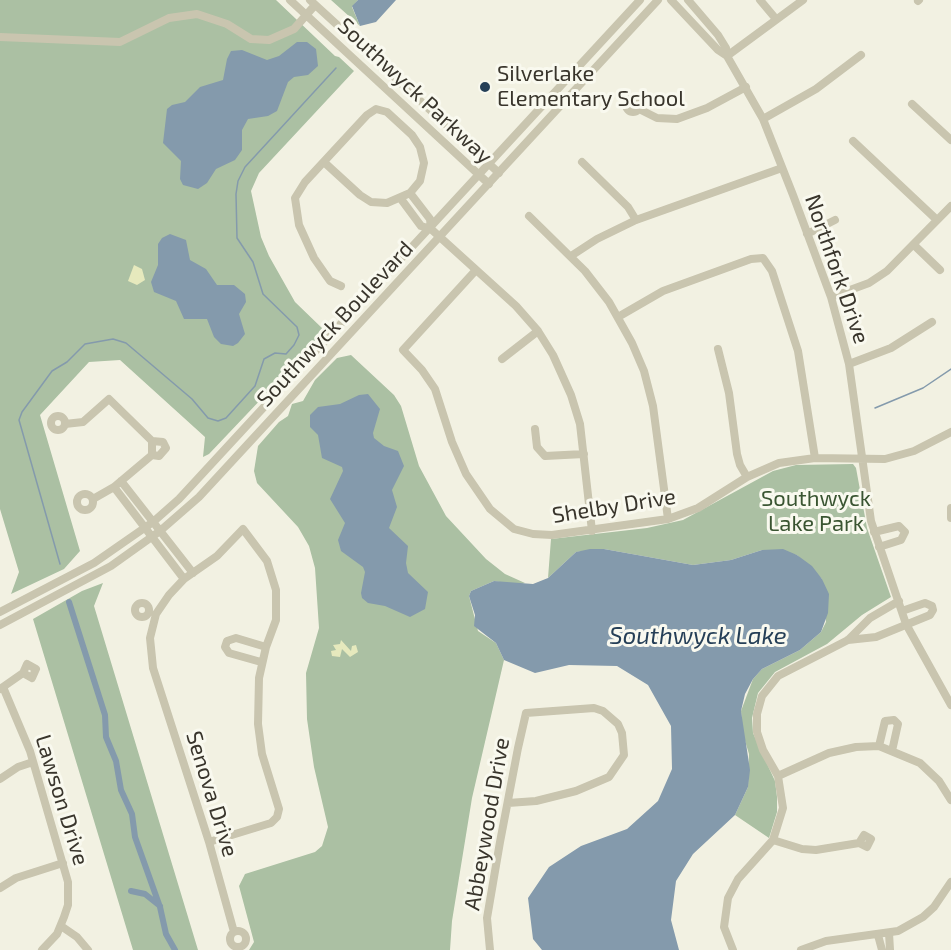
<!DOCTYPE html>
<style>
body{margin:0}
canvas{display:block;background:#f2f1e2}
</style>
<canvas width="951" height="950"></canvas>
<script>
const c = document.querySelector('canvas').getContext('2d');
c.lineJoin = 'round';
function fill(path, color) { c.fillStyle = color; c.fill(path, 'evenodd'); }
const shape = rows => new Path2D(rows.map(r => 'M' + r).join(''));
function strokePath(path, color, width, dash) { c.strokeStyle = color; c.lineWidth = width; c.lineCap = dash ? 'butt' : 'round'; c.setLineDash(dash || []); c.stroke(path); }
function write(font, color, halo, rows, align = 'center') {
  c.font = font + ' "Exo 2",sans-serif'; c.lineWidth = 6; c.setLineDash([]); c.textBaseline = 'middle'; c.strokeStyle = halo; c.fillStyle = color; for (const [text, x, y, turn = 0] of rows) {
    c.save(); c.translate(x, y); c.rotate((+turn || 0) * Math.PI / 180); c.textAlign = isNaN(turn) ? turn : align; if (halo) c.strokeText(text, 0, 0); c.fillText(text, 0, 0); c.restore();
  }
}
fill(shape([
 [0,0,276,0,335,56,339,57,354,71,259,173,251,191,261,237,269,256,295,302,323,329,321,336,209,454,203,457,205,437,120,360,89,362,40,415,80,551,64,569,11,594,19,572,0,509],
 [331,0,358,0,352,7,360,26],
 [351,355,394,395,401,406,419,466,446,516,486,559,505,574,525,583,518,585,494,581,471,591,469,596,478,631,496,643,504,660,472,798,452,921,450,950,249,950,254,942,239,886,245,874,315,852,322,846,328,827,314,767,307,719,306,673,319,628,315,568,309,546,298,527,257,483,254,471,258,446,279,422,288,416,292,404,303,401,315,380,337,358],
 [853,464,856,468,867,528,891,597,862,615,827,644,775,672,758,693,752,718,753,733,775,781,777,797,777,812,769,838,735,815,748,787,749,754,743,734,741,711,753,679,762,669,800,650,821,632,826,622,822,579,797,555,762,550,731,560,693,565,604,549,576,552,548,578,551,539,647,528,683,520,773,471,796,465],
 [103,583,94,606,198,950,133,950,33,619,82,591]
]), '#abc0a3');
fill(shape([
 [134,265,142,269,145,280,137,285,128,281],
 [341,640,351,651,352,646,356,645,358,652,350,657,342,649,340,657,332,656,331,651,336,650,333,645,340,644]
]), '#e6e9bd');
fill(shape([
 [358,0,396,0,376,22,360,26,352,6],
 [297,42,307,42,316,49,318,66,308,75,294,77,288,82,277,111,268,116,248,119,242,130,242,150,235,160,216,169,207,183,198,189,183,185,180,179,181,161,163,143,167,109,172,105,185,102,200,87,223,80,227,59,231,51,242,50,267,60,279,56],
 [170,234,186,240,190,260,206,269,217,285,234,285,245,294,246,302,239,314,245,334,238,343,233,346,221,344,214,337,207,319,184,319,176,301,154,292,151,282,158,265,158,244,162,238],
 [368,394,380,409,373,433,374,438,384,446,398,451,404,466,392,490,397,507,389,528,408,546,406,563,408,573,428,592,425,609,410,617,385,606,368,603,362,598,361,593,365,572,363,567,341,551,338,540,345,523,330,499,343,471,342,467,322,458,318,435,310,427,310,415,318,407,340,404,359,395],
 [590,549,604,549,693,565,731,560,762,550,783,549,797,555,812,566,822,579,829,594,828,613,821,632,800,650,762,669,753,679,745,694,741,711,750,770,748,787,735,815,693,854,676,881,671,920,679,950,542,950,533,939,528,898,549,867,581,846,627,829,658,801,672,769,671,726,648,685,617,666,569,665,535,673,504,660,496,643,474,626,475,615,469,596,471,591,494,581,533,584,548,578,576,552]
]), '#849aac');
strokePath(shape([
 [875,408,923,388,951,369],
 [60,564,19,420,22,412,52,371,67,362,85,344,113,339,126,343,192,399,208,418,218,421,226,418,255,386,264,359,275,353,286,354,294,345,299,335,297,327,263,294,253,262,237,238,236,194,238,181,245,167,336,68]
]), '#849aac', 1.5);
strokePath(shape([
 [69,602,105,715,106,737,116,761,121,790,132,814,135,837,160,907,166,934,175,950],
 [131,891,145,894,160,906]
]), '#849aac', 6);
strokePath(shape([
 [290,0,489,184],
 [310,0,499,173],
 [671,0,718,50,727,56],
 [688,0,718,35,726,48,727,56,763,119,793,195,831,297,849,364,871,521,906,624,951,705],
 [760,0,776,19],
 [918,1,919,0],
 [0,37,120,42,169,18,197,14,227,24,251,39,269,40,294,29,315,5],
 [727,56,803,0],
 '626 105a7 7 0 1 1 14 0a7 7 0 1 1-14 0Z',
 [912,104,951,140],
 [639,109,657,118,677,119,707,108,746,87],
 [763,119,816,89,861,55],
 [853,141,937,220],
 [582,162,628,207,636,220],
 [325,163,360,195,371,202,387,203,410,193,420,181,424,163,420,147,412,135,387,112,376,109,367,115,305,182,295,198,299,225,314,258,330,281,341,286],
 [410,193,430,219,431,229],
 [401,199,421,226,431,229,516,306,538,331,553,355,571,395,580,424,592,531],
 [529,216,585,271,609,302,632,343,644,371,653,406,668,519],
 [807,234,835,220],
 [914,245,940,270],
 [571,256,597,239,636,220,782,168],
 [476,270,403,350,422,370,435,389,452,442,466,474,490,509,514,529,533,534,552,535,668,519,698,508,747,477,779,463,815,458,885,459,914,451,951,432],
 [831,297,869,283,887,271,951,206],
 [618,317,663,291,751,259,763,258,772,271,798,351,815,458],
 [718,349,729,393,737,454,740,465,747,477],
 [502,359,538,331],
 [849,364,891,348,932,322],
 '51 423a7 7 0 1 1 14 0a7 7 0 1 1-14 0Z',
 [65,424,83,422,109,399,152,441,152,455,114,487,93,499],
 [535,429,537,447,545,456,584,454],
 [152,455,159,456,166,448,163,442,152,441],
 [121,481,193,573],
 [114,487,184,579],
 '77 502a8 8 0 1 1 16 0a8 8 0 1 1-16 0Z',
 [951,508,951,518],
 [874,532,899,526,905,532,901,540,879,547],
 '135 610a7 7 0 1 1 14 0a7 7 0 1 1-14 0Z',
 [0,612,94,563,153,522,179,499,640,0],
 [0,625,111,566,160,531,199,497,658,0],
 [848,640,876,637,930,615,933,610,932,606,925,603,902,611],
 [261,662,229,653,225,647,227,641,236,638,266,647],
 [3,687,30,751,68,882,68,905,64,917,57,934,42,950],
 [0,689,23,673,27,664,36,669,32,678,23,673],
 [879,746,885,721,894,720,898,724,892,751],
 [778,776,829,753,856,747,879,746,920,763,939,781,951,800],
 [0,779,18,767,33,762],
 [773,840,802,849,816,850,859,843,867,847,871,839,864,835,859,843],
 [209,842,271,823,277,817,279,809,262,754,258,724,259,678,266,647,276,620,276,590,267,561,243,529,217,556,184,579,169,595,156,614,150,638,153,668,209,842,234,932],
 [0,888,16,878,63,863],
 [61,926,77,937,88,950],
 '230 939a8 8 0 1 1 16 0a8 8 0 1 1-16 0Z',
 [889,933,890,950],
 [878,935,882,950],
 [490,950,487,918,500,842,518,748,526,713,594,708,603,711,618,724,622,733,624,755,609,777,576,791,536,801,508,803],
 [733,950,724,927,728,898,738,879,773,840,783,808,778,776,763,750,757,732,757,714,762,696,778,676,848,640,870,618,899,601],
 [801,950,826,941,898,931,923,917,934,907,951,882]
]), '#c9c5af', 8);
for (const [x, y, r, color] of [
 [485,87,6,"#253f57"]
]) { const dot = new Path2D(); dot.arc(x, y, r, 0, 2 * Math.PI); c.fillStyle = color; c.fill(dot); strokePath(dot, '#f9f9ef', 2); }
write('22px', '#39352c', '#f9f9ef', [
 ["Silverlake",497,74],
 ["Elementary School",497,99]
], 'left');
write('22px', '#39352c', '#f9f9ef', [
 ["Southwyck Parkway",415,91,43],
 ["Northfork Drive",837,269,71],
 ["Southwyck Boulevard",335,324,-47],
 ["Shelby Drive",614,506,-9],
 ["Senova Drive",212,794,73],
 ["Lawson Drive",62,800,73],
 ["Abbeywood Drive",487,824,-80]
]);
write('22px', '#3a5532', '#f9f9ef', [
 ["Southwyck",816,499],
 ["Lake Park",816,524]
]);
write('italic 24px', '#253f57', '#f9f9ef', [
 ["Southwyck Lake",698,636]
]);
</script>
